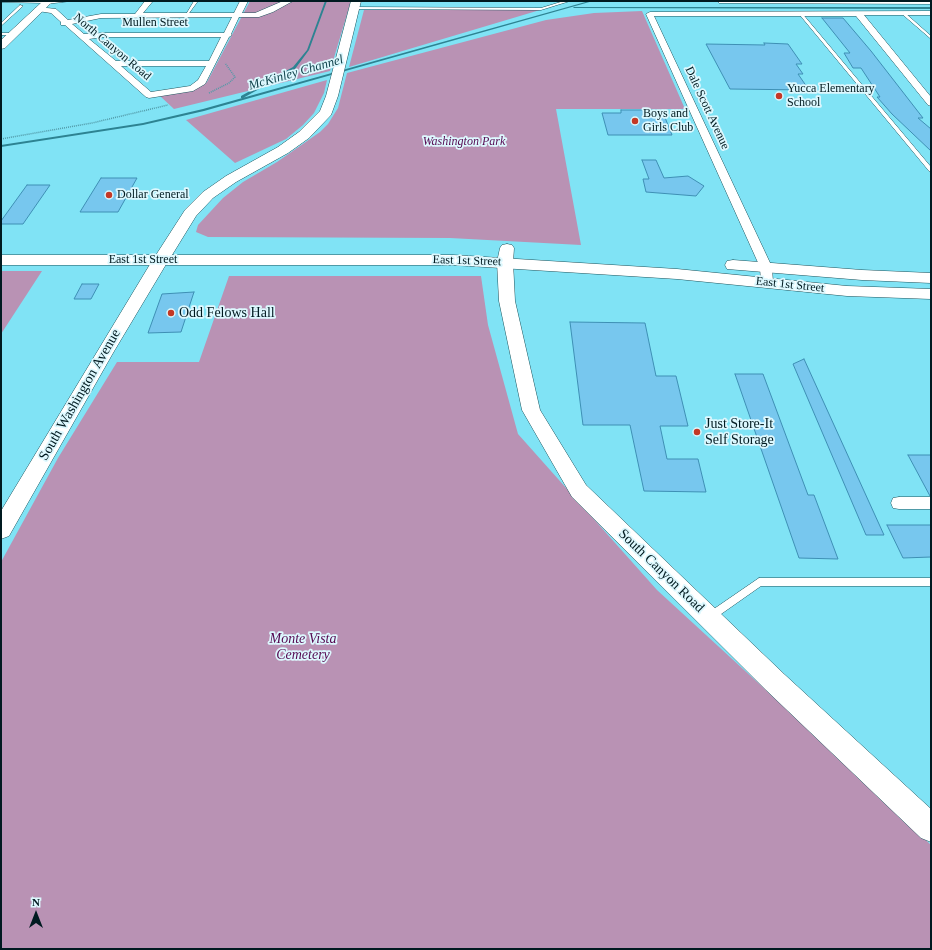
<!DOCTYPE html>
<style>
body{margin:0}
#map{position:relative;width:932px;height:950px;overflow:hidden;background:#80e3f5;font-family:Georgia,serif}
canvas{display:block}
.frame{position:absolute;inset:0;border:2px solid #001a20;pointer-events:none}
.north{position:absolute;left:16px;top:894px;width:40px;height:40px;-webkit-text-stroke:3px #ddf8fe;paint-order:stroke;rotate:0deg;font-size:11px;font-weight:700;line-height:16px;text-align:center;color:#001a20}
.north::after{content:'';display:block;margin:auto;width:14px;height:18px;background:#001a20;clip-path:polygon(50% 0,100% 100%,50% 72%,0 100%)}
</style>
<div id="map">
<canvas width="932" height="950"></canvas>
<div class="frame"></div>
<div class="north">N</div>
</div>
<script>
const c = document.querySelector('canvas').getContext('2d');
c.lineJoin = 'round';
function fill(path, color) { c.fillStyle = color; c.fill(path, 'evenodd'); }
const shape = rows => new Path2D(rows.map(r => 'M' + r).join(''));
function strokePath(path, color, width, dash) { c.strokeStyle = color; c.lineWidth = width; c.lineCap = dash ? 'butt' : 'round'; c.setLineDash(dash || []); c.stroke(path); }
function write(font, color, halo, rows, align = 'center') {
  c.font = font + ' Georgia,serif'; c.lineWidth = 3.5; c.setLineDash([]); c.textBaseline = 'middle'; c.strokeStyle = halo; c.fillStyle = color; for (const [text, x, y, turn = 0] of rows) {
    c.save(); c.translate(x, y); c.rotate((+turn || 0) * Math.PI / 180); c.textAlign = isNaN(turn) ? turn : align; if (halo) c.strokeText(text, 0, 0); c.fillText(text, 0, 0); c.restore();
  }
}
fill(shape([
 [250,1,351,1,330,71,174,109,160,96,192,91,207,82],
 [364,10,540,10,349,67],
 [642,11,685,109,556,109,581,245,450,238,208,237,196,232,198,225,223,198,243,182,277,162,320,132,328,124,338,108,347,73,546,20,594,13],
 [327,80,324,93,314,113,303,125,286,139,235,163,186,120],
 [1,271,42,271,1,334],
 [229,276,481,276,488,325,518,434,657,590,865,781,931,845,931,949,1,949,1,562,58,458,117,362,199,362]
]), '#b992b4');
fill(shape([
 [325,1,327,1,309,50,295,69,243,98,241,98,241,96,293,67,307,50,325,1],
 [589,1,593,1,204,111,143,125,1,147,1,145,143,123,203,109,589,1],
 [574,7,931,7,931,9,573,8,574,7]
]), '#2d8392');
const building = shape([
 [822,18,843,18,871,51,923,118,918,118,931,129,931,151,892,114,877,97,880,97,861,68,853,68,844,53,850,53,822,18],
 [764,43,788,44,802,64,796,64,803,74,798,74,809,90,730,89,706,44,765,45,764,43],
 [621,110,662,110,672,135,608,135,602,113,621,113,621,110],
 [642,160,656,160,664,178,688,176,704,186,696,196,646,192,643,179,649,179,642,160],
 [101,178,137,178,118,212,80,212,101,178],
 [27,185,50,185,23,224,1,224,1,221,27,185],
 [82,284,99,284,91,299,74,299,82,284],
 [194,292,181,332,148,333,162,294,194,292],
 [570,322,645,323,656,376,676,376,688,426,660,426,667,459,698,459,706,492,644,491,630,425,583,425,570,322],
 [804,359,884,535,866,535,793,364,804,359],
 [735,374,763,374,808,495,814,495,838,559,799,558,735,374],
 [908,455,931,455,931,496,930,496,908,455],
 [887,525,931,525,931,557,903,558,887,525]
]);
fill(building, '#77c7ee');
strokePath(building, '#3e8fb4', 1);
const service = shape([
 [1,1,50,2,71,1,46,4,44,3,1,2,1,1],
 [194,1,198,1,187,16,185,16,194,1],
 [564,1,570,1,541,10,354,9,352,8,354,7,541,8,564,1],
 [718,1,931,2,931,4,719,3,718,1],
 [20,5,23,6,1,26,1,23,20,5],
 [799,12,801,12,931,167,931,172,929,171,799,14,799,12],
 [902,12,904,12,931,36,931,39,902,14,902,12],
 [1,33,14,33,16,34,14,35,1,35,1,33],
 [759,578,931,578,931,586,761,586,714,619,711,620,708,619,706,616,708,613,759,578]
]);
const minor = shape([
 [145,1,153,1,143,13,234,13,240,1,248,1,242,13,255,13,283,1,293,1,273,12,259,17,239,17,231,34,232,35,229,37,205,84,193,91,149,98,146,97,65,25,61,25,61,22,51,13,38,11,34,9,38,7,56,9,68,20,101,14,135,14,145,1],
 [232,17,224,33,103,33,84,34,72,24,101,18,232,17],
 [103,37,221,37,209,61,116,61,89,39,103,37],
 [121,66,206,66,198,80,190,86,151,92,121,66],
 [931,11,931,15,864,15,931,97,931,106,928,105,856,16,654,16,772,267,773,283,771,286,767,287,763,286,761,283,760,267,646,14,650,12,931,11],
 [899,497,931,497,931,509,899,509,893,508,891,503,893,498,899,497]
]);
const tertiary = shape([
 [43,1,53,1,5,48,1,49,1,40,43,1],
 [507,244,512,245,514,248,513,262,515,301,540,410,586,485,784,674,931,809,931,842,921,838,766,690,572,497,522,410,499,301,497,262,500,248,502,245,507,244],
 [160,256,165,258,168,261,113,353,9,536,1,539,1,511,152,261,155,258,160,256]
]);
const secondary = shape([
 [351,1,361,1,338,96,331,115,309,138,288,153,236,182,213,198,196,216,172,255,453,255,677,269,847,286,931,289,931,299,847,296,677,279,453,265,1,265,1,255,156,255,185,210,203,192,226,176,278,147,299,132,320,111,326,96,351,1],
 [733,260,862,270,931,273,931,283,862,280,727,269,725,265,727,261,733,260]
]);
strokePath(service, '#1e545d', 1);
strokePath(minor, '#1e545d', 1);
strokePath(tertiary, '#1e545d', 1);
strokePath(secondary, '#1e545d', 1);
strokePath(shape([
 [209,93,229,83,235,77,225,63],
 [1,139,92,123,168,105]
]), '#5199a7', 1.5, [1, 1]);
fill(service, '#fff');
fill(minor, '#fff');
fill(tertiary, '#fff');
fill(secondary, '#fff');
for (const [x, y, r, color] of [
 [779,96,4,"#c43825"],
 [635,121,4,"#c43825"],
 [109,195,4,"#c43825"],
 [171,313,4,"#c43825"],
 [697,432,4,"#c43825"]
]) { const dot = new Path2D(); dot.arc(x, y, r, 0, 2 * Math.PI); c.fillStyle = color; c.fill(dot); strokePath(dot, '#ddf8fe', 1.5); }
write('12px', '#001a20', '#ddf8fe', [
 ["Mullen Street",155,23],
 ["North Canyon Road",112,47,40],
 ["Dale Scott Avenue",707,108,65],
 ["East 1st Street",143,260],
 ["East 1st Street",467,261,2],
 ["East 1st Street",790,285,6]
]);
write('12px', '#001a20', '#ddf8fe', [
 ["Yucca Elementary",787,89],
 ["School",787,103],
 ["Boys and",643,114],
 ["Girls Club",643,128],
 ["Dollar General",117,195]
], 'left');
write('italic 12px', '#550850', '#ddf8fe', [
 ["Washington Park",464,142]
]);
write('italic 13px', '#12444d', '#ddf8fe', [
 ["McKinley Channel",296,73,-16]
]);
write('14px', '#001a20', '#ddf8fe', [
 ["Odd Felows Hall",179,313],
 ["Just Store-It",705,424],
 ["Self Storage",705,440]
], 'left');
write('14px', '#001a20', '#ddf8fe', [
 ["South Washington Avenue",80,395,-60],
 ["South Canyon Road",661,571,44]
]);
write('italic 14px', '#550850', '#ddf8fe', [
 ["Monte Vista",303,639],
 ["Cemetery",303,655]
]);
</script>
